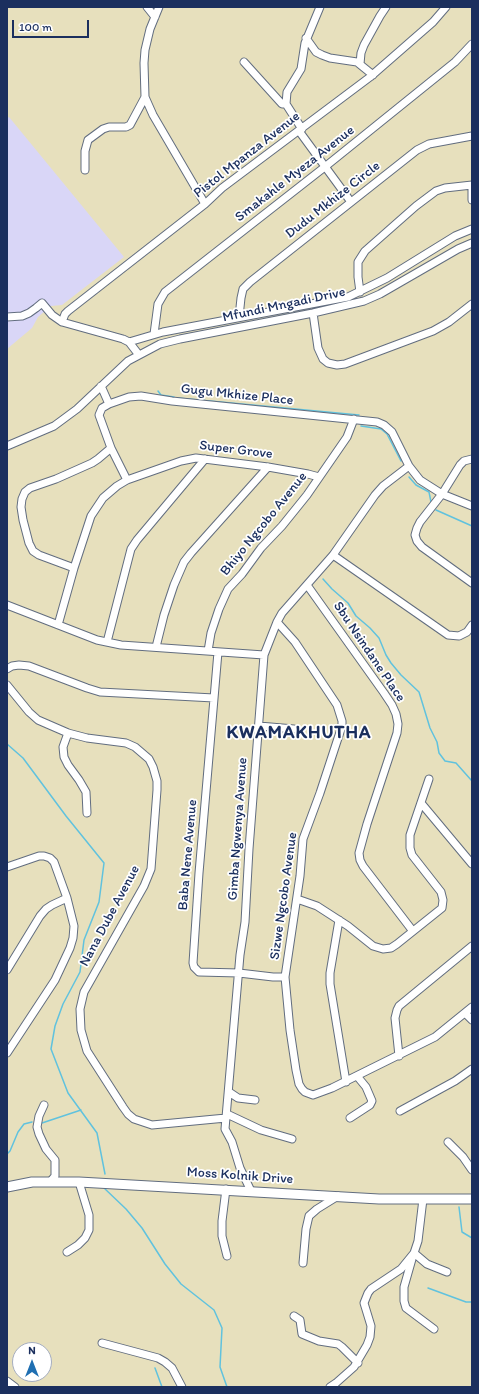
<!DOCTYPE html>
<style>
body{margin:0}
#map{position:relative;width:479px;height:1394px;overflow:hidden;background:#e7e0bd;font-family:Itim,sans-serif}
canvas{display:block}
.frame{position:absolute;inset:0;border:8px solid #1b2f5e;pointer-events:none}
.north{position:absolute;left:12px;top:1342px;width:40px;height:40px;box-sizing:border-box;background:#fff;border:1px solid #a4acbf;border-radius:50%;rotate:0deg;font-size:11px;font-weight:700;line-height:16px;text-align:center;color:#1b2f5e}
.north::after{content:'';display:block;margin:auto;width:14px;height:18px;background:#1f6fb2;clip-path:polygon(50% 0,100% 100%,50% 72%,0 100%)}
.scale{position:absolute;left:12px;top:20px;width:77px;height:18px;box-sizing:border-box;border:2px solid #1b2f5e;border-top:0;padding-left:5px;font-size:12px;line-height:14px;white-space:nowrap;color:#1b2f5e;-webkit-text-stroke:3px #fff;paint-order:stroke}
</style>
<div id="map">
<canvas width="479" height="1394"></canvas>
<div class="frame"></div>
<div class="north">N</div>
<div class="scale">100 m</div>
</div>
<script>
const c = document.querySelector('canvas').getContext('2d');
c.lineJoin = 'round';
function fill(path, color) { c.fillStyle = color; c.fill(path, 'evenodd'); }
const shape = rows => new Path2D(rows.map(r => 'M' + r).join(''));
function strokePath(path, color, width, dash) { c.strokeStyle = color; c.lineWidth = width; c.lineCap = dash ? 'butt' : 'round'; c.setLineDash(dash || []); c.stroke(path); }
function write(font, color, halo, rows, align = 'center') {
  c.font = font + ' Itim,sans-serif'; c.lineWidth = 3.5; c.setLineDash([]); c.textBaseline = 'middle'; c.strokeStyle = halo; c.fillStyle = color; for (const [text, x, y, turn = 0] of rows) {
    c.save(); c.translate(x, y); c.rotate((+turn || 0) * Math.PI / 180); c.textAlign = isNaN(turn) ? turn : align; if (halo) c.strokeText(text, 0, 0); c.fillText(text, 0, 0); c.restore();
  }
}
fill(shape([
 [9,117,124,257,62,305,51,306,38,317,32,328,7,349,7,118]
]), '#d9d6f7');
strokePath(shape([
 [158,391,161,395,174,397],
 [178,398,359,415],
 [361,426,381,429,387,434,401,461],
 [409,477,416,485,429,492,431,502],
 [436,510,472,526],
 [323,579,332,589,348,603,356,616,370,628,379,638,386,655,391,663,401,675,419,692,430,728,437,742,439,753,445,761,456,763,472,781],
 [7,744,23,758,66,816,104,863,99,902,84,940,80,972,63,1004,55,1026,51,1049,68,1093,97,1133,105,1174],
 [39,1124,81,1110],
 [7,1154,10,1151,18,1132,24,1124,32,1122],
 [104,1188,126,1209,142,1228,165,1264,181,1284,214,1310,222,1328,220,1367,227,1387],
 [459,1207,462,1232,472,1238],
 [428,1288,466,1302,472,1302],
 [155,1368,162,1387]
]), '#60c2de', 1.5);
const minor = shape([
 [147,7,155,17],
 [159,7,150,29,145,50,144,63,145,97,153,115,205,204],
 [306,38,316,52,322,55,330,58,357,62,373,75],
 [244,62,282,104,286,104,302,129],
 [360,64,361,53,364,45,380,16,386,7],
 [286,104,287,92,301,69,305,43,320,7],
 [299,131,351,202],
 [85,170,85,151,88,140,103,129,109,127,126,127,130,125,145,97],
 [472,185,472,200],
 [360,292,358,277,358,262,365,251,416,206,436,191,445,188,472,185],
 [313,313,318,348,323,359,328,363,337,365,345,364,433,331,449,322,472,304],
 [7,317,22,316,29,313,36,308,42,303,52,315,62,322,123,339,129,342,139,355],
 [239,317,241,298,243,289,250,282,417,150,429,144,472,136],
 [62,322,65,314,68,311,205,204,222,188,370,77,433,22,446,7],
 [154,334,158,304,165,292,326,166,455,62,472,44],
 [129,342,163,332,348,297,387,278,455,236,472,229],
 [101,386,109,404],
 [7,446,54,426,77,409,128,361,160,344,180,339,313,313,364,301,380,294,458,249,472,243],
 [472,459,464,461,460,465,442,494,420,522,417,528,415,535,417,541,422,547,472,583],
 [127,480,111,448,99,415,102,408,109,404,129,397,141,396,172,401,377,422,384,425,392,432,409,466,420,480,442,494,472,506],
 [333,555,448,635,459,636,467,632,472,625],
 [74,568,39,555,33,551,29,543,23,520,21,507,22,499,25,492,30,488,56,479,92,463,98,459,111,448],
 [307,585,384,693,392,705,396,714,398,724,397,733,367,824,359,853,360,860,363,866,412,930],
 [7,605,97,640,121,645,264,655],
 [277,622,295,642,337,705,342,721,342,726,320,793,303,839,300,876,285,977,290,1030,296,1070,299,1084,302,1089,305,1092,313,1095,332,1088,435,1037,472,1007],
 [58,625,74,568,91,516,103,498,117,486,127,480,181,461,196,458,268,467,308,474,319,477],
 [107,642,131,549,137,540,205,459],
 [156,647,164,615,174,585,184,562,191,553,268,467],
 [208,651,211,633,219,609,228,589,242,574,261,548,282,526,307,495,347,437,354,419],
 [218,652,199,873,193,963,194,967,199,972,239,973,273,977,285,977],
 [7,669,12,666,19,665,29,666,87,688,100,692,214,698],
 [7,685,29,712,38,720,68,733,87,738,126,743,135,747,149,759,153,767,157,781,157,790,151,869,144,886,84,992,80,1009,81,1030,87,1051,123,1107,128,1114,134,1119,152,1125,226,1118],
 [259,726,294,729],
 [68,733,63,747,64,757,68,765,79,780,86,792,87,813],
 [421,803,472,864],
 [7,867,39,856,44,856,50,858,54,862,67,898,74,926,73,938,70,948,55,980,7,1053],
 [297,899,317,906,348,926,373,946,383,949,391,948,397,944,442,908,443,900,441,892,412,855,410,848,410,835,429,779],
 [339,920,330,973,330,984,346,1082],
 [7,970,40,916,46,909,52,905,67,898],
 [465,1013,472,1020],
 [399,1056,395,1018,397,1010,399,1006,472,946],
 [229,1092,238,1098,255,1100],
 [44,1105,39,1116,37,1127,39,1134,46,1149,55,1160,55,1176,50,1182],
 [400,1111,455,1081,472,1069],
 [227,1114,261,1130,292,1139],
 [350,1118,370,1105,372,1101,366,1087,357,1076],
 [448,1142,463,1157,472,1170],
 [226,1189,222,1221,222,1236,227,1256],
 [251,1191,240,1168,232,1142,225,1129,240,955,245,922,249,849,264,655,277,622,282,613,333,555,375,495,383,486,409,466],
 [67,1252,78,1245,85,1238,89,1230,89,1215,79,1182],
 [414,1253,427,1264,447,1272],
 [412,1259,404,1287,404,1301,406,1308,434,1329],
 [303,1263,306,1229,309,1216,317,1209,338,1196],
 [294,1316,300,1320,302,1334,319,1341,338,1344,342,1347,358,1363],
 [102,1343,158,1358,165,1362,172,1368,182,1387],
 [7,1381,15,1387],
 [330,1387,336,1383,354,1367,367,1345,370,1337,371,1326,364,1303,368,1293,371,1289,401,1269,414,1253,418,1241,423,1199]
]);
const major = shape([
 [7,1187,32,1182,79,1182,379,1199,472,1199]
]);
strokePath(minor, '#626d7f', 9);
strokePath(major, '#626d7f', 11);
strokePath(minor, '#fff', 7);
strokePath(major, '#fff', 9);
write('14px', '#1b2f5e', '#fff', [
 ["Pistol Mpanza Avenue",247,155,-38],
 ["Smakahle Myeza Avenue",295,174,-38],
 ["Dudu Mkhize Circle",333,200,-38],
 ["Mfundi Mngadi Drive",284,305,-12],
 ["Gugu Mkhize Place",237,395,6],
 ["Super Grove",236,450,7],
 ["Bhiyo Ngcobo Avenue",264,524,-51],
 ["Sbu Nsindane Place",369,652,56],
 ["Gimba Ngwenya Avenue",238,829,-86],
 ["Baba Nene Avenue",188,855,-85],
 ["Sizwe Ngcobo Avenue",284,896,-82],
 ["Nana Dube Avenue",110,916,-62],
 ["Moss Kolnik Drive",240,1176,4]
]);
c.letterSpacing = '1px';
write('bold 18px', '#1b2f5e', '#fff', [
 ["KWAMAKHUTHA",299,733]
]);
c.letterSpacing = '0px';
</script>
